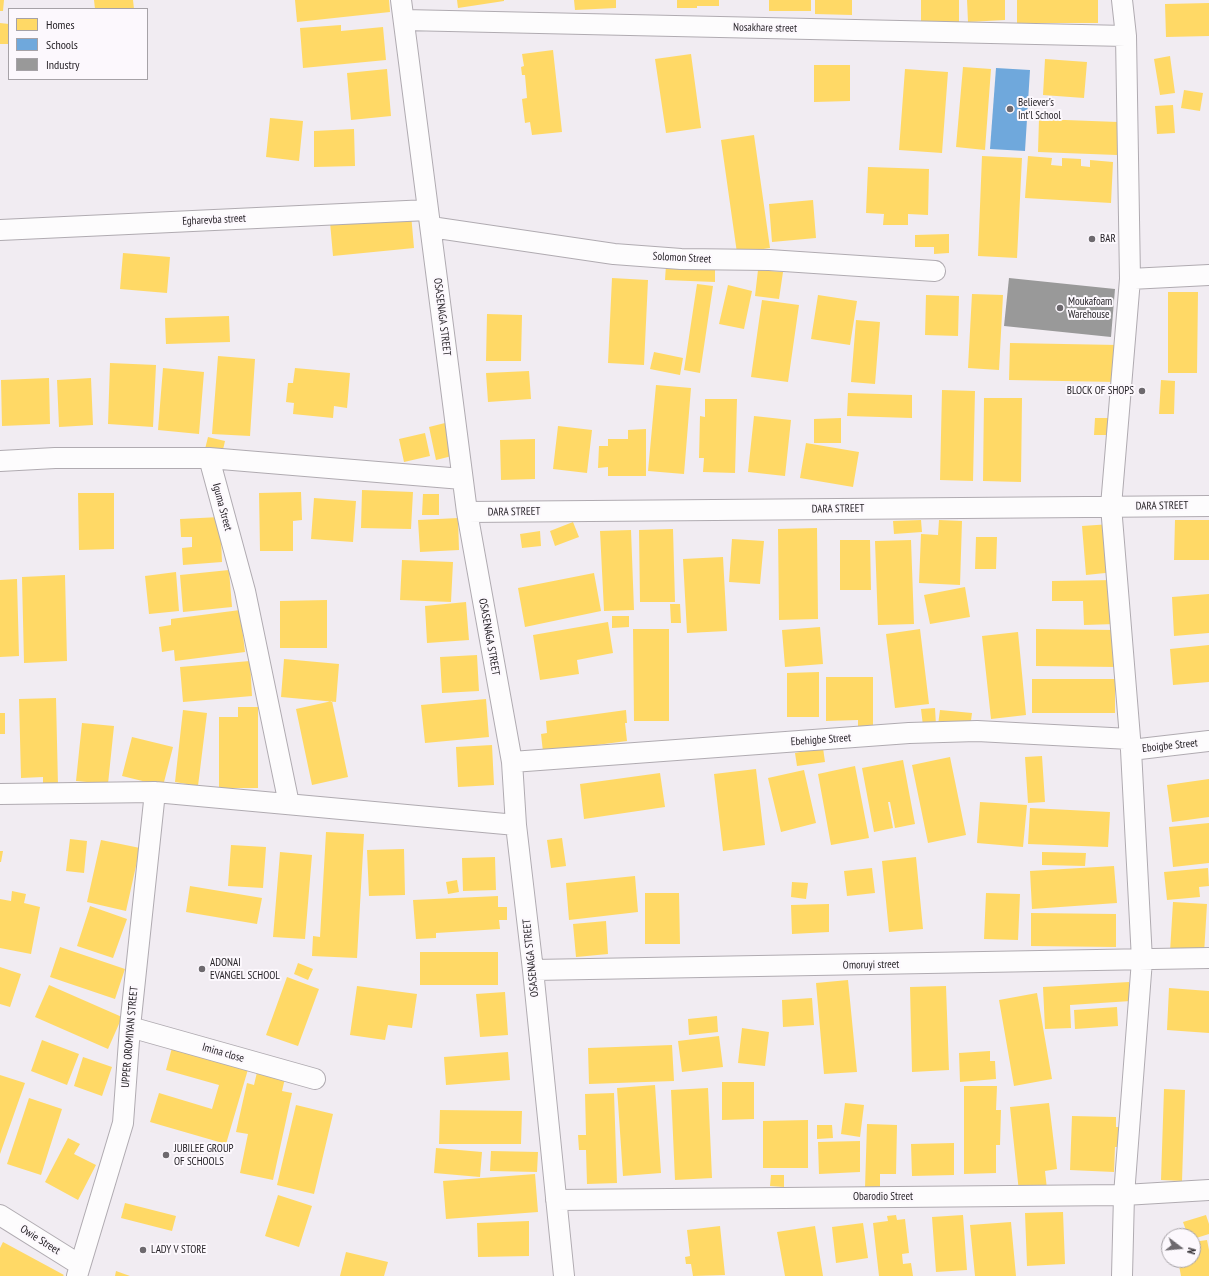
<!DOCTYPE html>
<style>
body{margin:0}
#map{position:relative;width:1209px;height:1276px;overflow:hidden;background:#f1ecf2;font-family:"PT Sans Narrow",sans-serif}
canvas{display:block}
.legend{position:absolute;left:8px;top:8px;width:140px;height:72px;box-sizing:border-box;background:#fcf8fd;border:1px solid #a6a2a7;margin:0;padding:5px 7px;list-style:none;font-size:12px;color:#262227}
.legend li{display:flex;align-items:center;gap:8px;height:20px}
.legend b{width:20px;border:1px solid #a6a2a7}
.north{position:absolute;left:1161px;top:1228px;width:40px;height:40px;box-sizing:border-box;background:#fcf8fd;border:1px solid #a6a2a7;border-radius:50%;rotate:106deg;font-size:11px;font-weight:700;line-height:16px;text-align:center;color:#262227}
.north::after{content:'';display:block;margin:auto;width:14px;height:18px;background:#6d696e;clip-path:polygon(50% 0,100% 100%,50% 72%,0 100%)}
</style>
<div id="map">
<canvas width="1209" height="1276"></canvas>
<ul class="legend">
<li><b style="height:11px;background:#ffd966"></b>Homes</li>
<li><b style="height:11px;background:#6fa8dc"></b>Schools</li>
<li><b style="height:11px;background:#999"></b>Industry</li>
</ul>
<div class="north">N</div>
</div>
<script>
const c = document.querySelector('canvas').getContext('2d');
c.lineJoin = 'round';
function fill(path, color) { c.fillStyle = color; c.fill(path, 'evenodd'); }
const shape = rows => new Path2D(rows.map(r => 'M' + r).join(''));
function strokePath(path, color, width, dash) { c.strokeStyle = color; c.lineWidth = width; c.lineCap = dash ? 'butt' : 'round'; c.setLineDash(dash || []); c.stroke(path); }
function write(font, color, halo, rows, align = 'center') {
  c.font = font + ' "PT Sans Narrow",sans-serif'; c.lineWidth = 4; c.setLineDash([]); c.textBaseline = 'middle'; c.strokeStyle = halo; c.fillStyle = color; for (const [text, x, y, turn = 0] of rows) {
    c.save(); c.translate(x, y); c.rotate((+turn || 0) * Math.PI / 180); c.textAlign = isNaN(turn) ? turn : align; if (halo) c.strokeText(text, 0, 0); c.fillText(text, 0, 0); c.restore();
  }
}
fill(shape([
 [0,0,4,0,3,11,0,11],
 [94,0,133,0,134,9,95,9],
 [295,0,389,0,390,12,297,22],
 [457,0,504,0,504,1,458,8],
 [574,0,616,0,616,8,575,10],
 [677,0,719,0,719,6,697,6,697,8,677,8],
 [769,0,811,0,811,11,769,11],
 [815,0,852,0,852,15,815,14],
 [921,0,959,0,959,22,921,22],
 [967,0,1005,0,1005,20,968,22],
 [1017,0,1098,0,1098,23,1017,23],
 [1209,3,1209,36,1166,37,1165,4],
 [0,23,9,24,9,44,0,44],
 [341,25,341,31,383,27,386,60,303,68,300,28],
 [553,50,562,132,532,135,530,122,525,123,522,99,527,98,525,75,522,75,521,67,524,66,522,54],
 [691,54,701,128,666,133,655,59],
 [1170,56,1175,93,1160,95,1154,59],
 [1045,59,1087,62,1084,98,1043,95],
 [814,65,850,65,850,101,814,102],
 [963,67,991,69,985,150,956,147],
 [387,69,391,116,351,120,347,73],
 [905,69,948,72,942,153,899,150],
 [1184,90,1203,93,1200,111,1181,108],
 [1173,105,1175,133,1157,134,1155,106],
 [270,118,303,121,299,161,266,157],
 [1039,119,1118,122,1117,155,1038,152],
 [354,129,355,166,314,167,314,131],
 [754,135,770,248,737,253,721,140],
 [982,156,1022,158,1017,258,978,256],
 [1028,156,1052,158,1051,165,1062,166,1062,158,1081,159,1081,166,1090,167,1090,160,1113,162,1111,203,1025,198],
 [868,167,929,169,928,215,908,214,908,225,883,225,884,214,866,213],
 [813,200,816,238,772,242,769,204],
 [411,214,414,248,333,256,330,222],
 [949,234,949,253,934,254,934,247,915,247,915,235],
 [123,253,170,257,167,293,120,289],
 [666,265,715,267,715,282,665,280],
 [758,270,783,272,779,299,755,296],
 [612,278,648,280,644,365,608,363],
 [697,284,713,286,700,373,684,370],
 [728,285,752,291,744,329,719,324],
 [1168,292,1198,292,1197,373,1168,373],
 [972,294,1003,295,999,370,968,368],
 [818,295,857,301,850,345,811,339],
 [926,295,959,296,958,336,925,335],
 [762,300,799,305,788,382,751,377],
 [487,314,522,315,521,361,486,361],
 [229,316,230,342,166,344,165,318],
 [856,320,880,322,875,384,851,382],
 [1010,343,1118,345,1117,382,1009,380],
 [654,352,683,358,680,375,650,369],
 [218,356,255,359,250,436,212,434],
 [110,363,156,365,153,427,108,424],
 [163,368,204,372,199,434,158,430],
 [295,368,350,373,347,408,334,406,333,418,293,414,294,403,286,402,288,383,293,383],
 [529,371,531,399,488,402,486,373],
 [49,378,50,424,2,426,1,380],
 [91,378,93,425,59,427,57,380],
 [1161,380,1175,381,1174,414,1159,414],
 [656,385,691,388,684,474,648,471],
 [942,390,975,391,973,481,940,480],
 [848,393,912,395,912,418,847,416],
 [984,398,1022,398,1021,482,983,481],
 [705,399,737,399,735,473,703,472,704,458,699,458,700,416,705,417],
 [754,416,791,420,785,476,748,472],
 [841,418,841,443,814,443,814,419],
 [1095,418,1109,418,1109,435,1094,435],
 [445,423,452,456,436,460,429,427],
 [558,426,592,430,587,473,553,469],
 [646,429,646,476,608,476,608,467,598,468,599,446,608,446,608,439,628,439,628,430],
 [425,433,430,456,404,462,399,439],
 [208,437,225,441,222,454,205,449],
 [535,439,535,479,501,480,500,440],
 [806,443,859,452,853,487,800,478],
 [362,490,413,492,411,529,361,528],
 [301,492,302,520,293,521,293,551,260,551,259,493],
 [78,493,114,493,114,549,79,550],
 [423,494,439,494,439,515,422,515],
 [314,498,356,501,353,542,311,539],
 [220,517,222,562,183,565,182,548,192,547,192,537,181,537,180,519],
 [458,518,459,550,420,552,418,520],
 [921,520,922,532,894,534,893,521],
 [939,520,962,521,960,585,919,583,921,534,938,535],
 [1175,520,1209,520,1209,560,1174,560],
 [573,522,579,537,555,546,550,531],
 [1111,524,1115,572,1086,575,1082,526],
 [817,528,818,619,779,620,778,529],
 [673,529,675,602,640,602,639,530],
 [631,530,634,610,604,611,600,531],
 [540,531,541,546,522,548,520,534],
 [976,537,997,537,996,569,975,569],
 [732,539,764,541,760,584,729,582],
 [840,540,870,540,871,590,840,590],
 [911,540,914,624,878,625,875,541],
 [723,557,727,631,687,633,683,559],
 [402,560,453,562,451,602,400,600],
 [229,570,232,607,183,612,180,575],
 [176,572,179,611,149,614,145,576],
 [594,573,601,611,525,627,518,588],
 [65,575,67,661,24,663,22,577],
 [17,579,19,656,0,657,0,580],
 [1116,580,1116,624,1084,625,1083,601,1052,601,1052,581],
 [965,587,970,617,930,624,924,595],
 [1209,594,1209,633,1174,636,1172,597],
 [327,600,327,648,280,648,280,601],
 [466,602,469,640,427,643,425,606],
 [670,604,680,604,681,623,671,623],
 [240,610,245,652,175,661,174,650,162,652,159,627,171,625,171,619],
 [612,616,629,616,629,627,612,628],
 [608,622,613,653,577,660,579,674,540,680,533,635],
 [820,627,823,664,785,667,782,630],
 [633,629,669,629,669,721,634,721],
 [920,629,929,704,895,708,886,634],
 [1036,629,1116,630,1116,667,1036,666],
 [1018,632,1026,715,991,719,982,636],
 [1209,645,1209,682,1173,685,1170,649],
 [477,655,479,691,442,693,440,657],
 [284,659,339,664,336,702,281,697],
 [250,661,252,696,183,702,180,667],
 [819,672,819,717,787,717,787,673],
 [826,677,873,677,873,727,858,728,858,720,826,721],
 [1032,679,1115,679,1115,713,1032,713],
 [56,698,58,786,43,786,43,777,21,778,19,699],
 [486,699,489,737,425,743,421,705],
 [332,701,348,777,312,785,296,709],
 [238,707,258,707,258,788,219,788,219,717,238,717],
 [935,708,936,725,923,726,921,709],
 [183,710,207,713,198,786,175,782],
 [626,710,627,723,625,723,627,741,543,752,541,734,547,733,546,721],
 [940,710,972,713,970,728,938,725],
 [0,713,5,713,5,734,0,734],
 [82,723,114,726,108,784,76,781],
 [132,737,173,747,163,786,122,776],
 [492,745,494,785,458,787,456,747],
 [823,748,825,762,797,766,795,753],
 [1042,756,1045,802,1028,803,1025,757],
 [950,757,966,835,928,843,912,765],
 [903,760,915,824,895,828,890,802,888,802,893,828,874,832,862,768],
 [855,766,869,838,831,845,818,774],
 [756,769,765,845,723,851,714,774],
 [804,770,816,823,781,832,768,778],
 [660,773,665,807,584,819,580,784],
 [1209,779,1209,817,1172,822,1167,785],
 [980,802,1027,805,1023,847,977,843],
 [1030,808,1110,812,1108,847,1028,844],
 [1209,823,1209,863,1173,867,1169,827],
 [326,832,364,834,357,958,312,956,313,936,320,937],
 [562,838,566,866,551,868,547,840],
 [70,839,87,841,84,873,66,871],
 [101,840,140,848,126,911,87,902],
 [231,845,266,847,263,888,228,886],
 [404,849,405,895,369,896,367,850],
 [0,851,3,851,1,862,0,862],
 [280,852,312,855,305,939,273,937],
 [1042,852,1086,853,1085,866,1042,865],
 [495,857,496,890,463,891,462,858],
 [916,857,923,929,889,932,882,861],
 [1114,866,1117,903,1032,909,1030,871],
 [872,868,875,893,847,896,844,871],
 [1208,868,1209,886,1199,887,1200,897,1167,900,1164,872],
 [635,876,638,912,569,920,566,883],
 [457,880,459,892,448,894,446,882],
 [792,882,808,883,806,899,791,897],
 [190,886,262,898,257,924,186,912],
 [12,891,26,894,24,903,40,907,31,954,0,948,0,899,11,901],
 [645,893,679,893,680,944,645,944],
 [986,893,1020,894,1018,940,984,939],
 [498,896,498,907,507,907,507,920,499,920,500,929,436,933,436,938,416,939,413,900],
 [1173,902,1207,904,1204,954,1170,952],
 [829,904,829,932,792,934,791,905],
 [90,906,127,919,113,958,77,946],
 [1031,913,1116,914,1116,947,1031,946],
 [606,921,608,954,576,957,573,924],
 [60,947,125,969,115,999,50,977],
 [420,952,498,952,498,985,420,985],
 [298,963,313,969,308,980,294,974],
 [0,967,21,974,10,1007,0,1004],
 [287,977,319,989,298,1046,266,1035],
 [848,980,857,1072,824,1074,816,983],
 [1129,982,1131,1001,1070,1005,1071,1028,1045,1029,1043,987],
 [49,985,122,1017,108,1049,35,1017],
 [357,986,417,994,412,1028,388,1025,385,1040,350,1035],
 [946,986,949,1070,912,1072,910,987],
 [1169,988,1209,991,1209,1033,1167,1030],
 [505,992,508,1035,480,1037,476,994],
 [1037,993,1052,1079,1014,1086,999,1000],
 [812,998,814,1025,783,1027,782,1000],
 [1117,1007,1118,1026,1075,1029,1074,1010],
 [717,1016,718,1032,689,1035,688,1019],
 [742,1028,769,1032,765,1066,738,1063],
 [719,1036,723,1067,682,1072,678,1041],
 [42,1040,79,1054,67,1085,31,1071],
 [173,1044,249,1066,226,1144,150,1122,159,1093,212,1109,219,1085,166,1070],
 [672,1045,674,1081,589,1084,588,1048],
 [990,1051,990,1061,995,1061,996,1079,960,1082,959,1053],
 [508,1052,510,1080,446,1085,444,1057],
 [83,1057,112,1067,102,1096,74,1086],
 [258,1068,286,1074,282,1091,292,1093,273,1180,240,1173,248,1134,236,1132,247,1083,254,1085],
 [0,1075,25,1083,0,1154],
 [722,1082,754,1082,754,1119,722,1120],
 [655,1085,661,1173,623,1176,617,1088],
 [964,1086,997,1086,996,1110,1001,1110,1000,1145,996,1145,996,1173,964,1174],
 [708,1088,712,1178,675,1180,671,1090],
 [1164,1089,1185,1090,1182,1181,1161,1180],
 [614,1093,617,1183,587,1184,586,1150,579,1150,578,1135,586,1135,585,1094],
 [29,1098,62,1109,41,1175,7,1164],
 [845,1103,864,1105,860,1137,841,1134],
 [1049,1103,1057,1169,1045,1171,1047,1189,1019,1192,1010,1107],
 [296,1105,333,1114,314,1194,277,1185],
 [440,1110,522,1111,521,1144,439,1144],
 [1072,1116,1116,1117,1116,1127,1126,1127,1125,1147,1115,1147,1114,1172,1070,1170],
 [808,1120,808,1168,763,1168,763,1121],
 [867,1124,897,1125,896,1174,880,1174,880,1188,865,1188],
 [817,1125,832,1125,833,1138,817,1139],
 [68,1138,80,1144,74,1154,96,1165,78,1200,45,1182],
 [860,1141,860,1172,819,1174,818,1142],
 [954,1143,954,1175,912,1176,911,1144],
 [436,1148,482,1152,480,1177,434,1173],
 [491,1151,538,1152,537,1172,490,1171],
 [535,1174,538,1212,446,1219,443,1181],
 [771,1175,784,1175,784,1187,770,1186],
 [278,1195,312,1206,299,1247,265,1236],
 [125,1203,176,1216,172,1231,121,1218],
 [1063,1212,1065,1264,1027,1266,1025,1213],
 [896,1215,897,1220,905,1219,909,1253,902,1254,903,1264,911,1263,913,1276,879,1276,873,1223,888,1221,887,1216],
 [963,1215,967,1270,936,1272,932,1217],
 [1206,1215,1209,1224,1209,1234,1193,1239,1193,1236,1188,1236,1183,1222],
 [529,1221,529,1256,478,1257,477,1223],
 [1011,1222,1016,1276,975,1276,970,1225],
 [863,1223,868,1258,836,1263,832,1227],
 [720,1226,725,1275,693,1276,691,1264,686,1264,685,1257,690,1256,687,1230],
 [815,1226,823,1276,785,1276,777,1232],
 [1207,1240,1209,1250,1209,1276,1181,1276,1178,1260,1193,1260,1193,1242],
 [3,1242,64,1275,63,1276,0,1276,0,1248],
 [346,1252,388,1262,384,1276,340,1276],
 [116,1271,130,1276,115,1276]
]), '#ffd966');
fill(shape([
 [996,68,1030,70,1025,151,990,149]
]), '#6fa8dc');
fill(shape([
 [1009,278,1115,289,1111,337,1004,326]
]), '#999');
const street = shape([
 [401,0,467,512,512,762,516,825,533,970,564,1276],
 [1122,0,1126,36,1130,279,1111,506,1131,750,1142,960,1124,1195,1122,1276],
 [404,20,1126,36],
 [431,227,614,254,681,259,769,260,935,271],
 [0,230,428,210],
 [1130,279,1209,275],
 [209,458,245,591,289,804],
 [0,461,55,458,209,458,462,479],
 [467,512,1209,506],
 [1131,750,1209,741],
 [512,762,909,733,977,731,1130,739],
 [0,794,155,792,516,825],
 [533,970,1209,958],
 [130,1027,315,1079],
 [556,1200,1124,1195,1209,1190],
 [0,1215,80,1265],
 [77,1276,123,1123,130,1027,155,792]
]);
strokePath(street, '#b0abb1', 22);
strokePath(street, '#fdfcfd', 20);
for (const [x, y, r, color] of [
 [1010,109,4,"#6d696e"],
 [1092,239,4,"#6d696e"],
 [1060,308,4,"#6d696e"],
 [1142,391,4,"#6d696e"],
 [202,969,4,"#6d696e"],
 [166,1155,4,"#6d696e"],
 [143,1250,4,"#6d696e"]
]) { const dot = new Path2D(); dot.arc(x, y, r, 0, 2 * Math.PI); c.fillStyle = color; c.fill(dot); strokePath(dot, '#fcf8fd', 1.5); }
write('11px', '#262227', '#fcf8fd', [
 ["Nosakhare street",765,28,1],
 ["Egharevba street",214,220,-3],
 ["Solomon Street",682,258,3],
 ["OSASENAGA STREET",442,317,83],
 ["DARA STREET",1162,506,-1],
 ["Iguma Street",222,507,75],
 ["DARA STREET",838,509,-1],
 ["DARA STREET",514,512,-1],
 ["OSASENAGA STREET",489,637,80],
 ["Ebehigbe Street",821,740,-4],
 ["Eboigbe Street",1170,746,-6],
 ["OSASENAGA STREET",531,958,-96],
 ["Omoruyi street",871,965,-1],
 ["UPPER OROMIYAN STREET",130,1037,-85],
 ["Imina close",223,1053,16],
 ["Obarodio Street",883,1197],
 ["Owie Street",40,1240,32]
]);
write('11px', '#262227', '#fcf8fd', [
 ["Believer's",1018,103],
 ["Int'l School",1018,116],
 ["BAR",1100,239],
 ["Moukafoam",1068,302],
 ["Warehouse",1068,315],
 ["BLOCK OF SHOPS",1134,391,"right"],
 ["ADONAI",210,963],
 ["EVANGEL SCHOOL",210,976],
 ["JUBILEE GROUP",174,1149],
 ["OF SCHOOLS",174,1162],
 ["LADY V STORE",151,1250]
], 'left');
</script>
